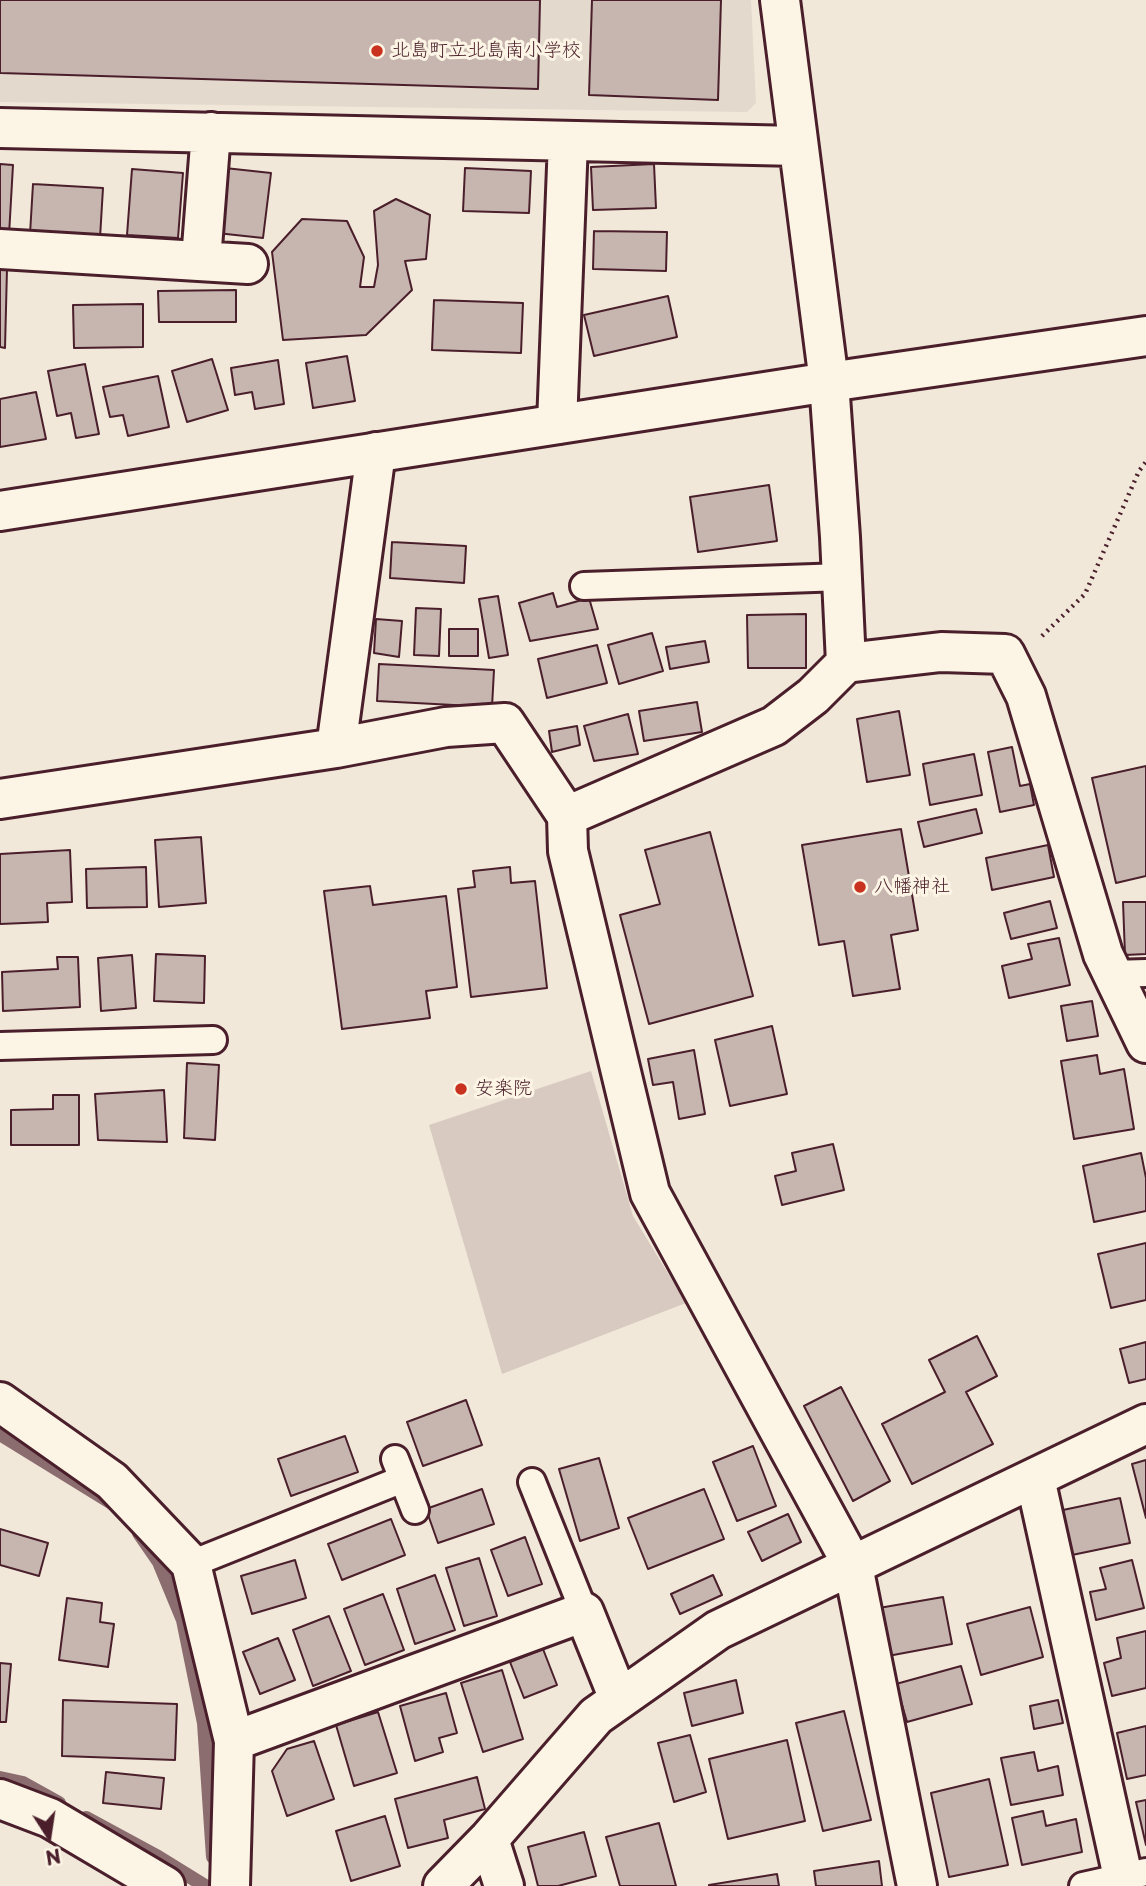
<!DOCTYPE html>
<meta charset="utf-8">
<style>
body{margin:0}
#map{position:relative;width:1146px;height:1886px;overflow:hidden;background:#f1e8da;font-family:"Playpen Sans",sans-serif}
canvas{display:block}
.north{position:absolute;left:14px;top:1802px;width:70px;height:70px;-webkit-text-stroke:5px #fcf5e5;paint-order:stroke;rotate:168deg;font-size:19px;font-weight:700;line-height:28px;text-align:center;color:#4a1f2b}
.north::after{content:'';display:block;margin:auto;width:24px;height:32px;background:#4a1f2b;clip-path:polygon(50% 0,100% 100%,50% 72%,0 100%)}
</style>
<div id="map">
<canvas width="1146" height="1886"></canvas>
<div class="north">N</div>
</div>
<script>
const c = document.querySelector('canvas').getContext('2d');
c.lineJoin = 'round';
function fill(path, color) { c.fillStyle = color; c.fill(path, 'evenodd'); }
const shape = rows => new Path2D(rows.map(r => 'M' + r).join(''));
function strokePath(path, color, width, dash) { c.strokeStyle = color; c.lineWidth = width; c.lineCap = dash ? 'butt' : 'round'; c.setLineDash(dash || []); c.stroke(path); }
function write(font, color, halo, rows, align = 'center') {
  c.font = font + ' "Playpen Sans","Klee One",sans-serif'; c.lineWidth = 6; c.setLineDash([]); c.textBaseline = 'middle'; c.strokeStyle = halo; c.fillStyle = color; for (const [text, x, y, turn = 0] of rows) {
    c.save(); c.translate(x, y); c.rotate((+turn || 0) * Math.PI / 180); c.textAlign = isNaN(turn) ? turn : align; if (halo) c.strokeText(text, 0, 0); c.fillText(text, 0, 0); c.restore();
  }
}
fill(shape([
 [0,0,751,0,756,103,747,112,0,102]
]), '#e4d9cd');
fill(shape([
 [591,1071,633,1216,686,1303,502,1374,429,1125]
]), '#d8cac0');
strokePath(shape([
 [0,1434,112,1503],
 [139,1533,159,1562,183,1620,204,1723,213,1857],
 [0,1778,23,1783,59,1803],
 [86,1818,158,1857,205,1886]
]), '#8b6d6f', 14);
const building = shape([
 [0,0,540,0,538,89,0,73,0,0],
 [592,0,721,0,718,100,589,95,592,0],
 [0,164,13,165,9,235,0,235,0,164],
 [654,164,656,208,593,210,591,167,654,164],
 [225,168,271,173,263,238,217,233,225,168],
 [465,168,531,171,529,213,463,211,465,168],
 [132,169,183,173,178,238,127,235,132,169],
 [33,184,103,188,100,238,30,234,33,184],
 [396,199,430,215,426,259,405,261,412,290,366,335,283,340,272,252,302,219,347,221,364,257,360,287,374,287,378,265,374,211,396,199],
 [594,231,667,232,666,271,593,269,594,231],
 [0,269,7,269,5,348,0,347,0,269],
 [236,290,236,322,159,322,158,291,236,290],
 [668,296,677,337,594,356,584,315,668,296],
 [434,300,523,303,521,353,432,350,434,300],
 [143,304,143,347,74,348,73,305,143,304],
 [347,356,355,401,313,408,306,363,347,356],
 [212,359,228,410,187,422,172,371,212,359],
 [278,360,284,404,255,409,252,392,235,395,231,368,278,360],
 [85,364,99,434,76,438,71,413,57,416,48,371,85,364],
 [158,376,169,427,128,436,123,415,110,417,103,387,158,376],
 [36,392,46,439,0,447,0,399,36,392],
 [769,485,777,541,698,552,690,497,769,485],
 [392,542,466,546,464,583,390,578,392,542],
 [553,593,557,607,589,598,598,629,530,641,519,603,553,593],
 [498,596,508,655,489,658,479,599,498,596],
 [416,608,441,609,439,656,414,655,416,608],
 [806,614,806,668,748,668,747,615,806,614],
 [376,619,402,621,399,657,374,653,376,619],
 [449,629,478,629,478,656,449,656,449,629],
 [652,633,663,671,619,684,608,645,652,633],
 [705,641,709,662,670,669,666,647,705,641],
 [597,645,607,683,547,698,538,659,597,645],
 [379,664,494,670,492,707,377,701,379,664],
 [697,702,702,732,644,741,639,711,697,702],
 [899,711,910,775,867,782,857,719,899,711],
 [628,714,638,754,594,761,584,726,628,714],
 [577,726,580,745,552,752,549,731,577,726],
 [1012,747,1020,786,1030,784,1034,805,1000,812,988,752,1012,747],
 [974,754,982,795,930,805,923,764,974,754],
 [1146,766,1146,876,1116,883,1092,778,1146,766],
 [976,809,982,833,924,847,918,822,976,809],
 [901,829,918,930,891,935,900,989,853,996,844,941,819,945,802,845,901,829],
 [710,832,753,996,649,1024,620,915,660,904,645,850,710,832],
 [201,837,206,903,159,907,155,840,201,837],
 [1048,845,1054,877,992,890,986,858,1048,845],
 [70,850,72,902,47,903,48,922,0,924,0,854,70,850],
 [146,867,147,907,87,908,86,869,146,867],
 [510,867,511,883,535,881,547,988,471,997,458,889,475,887,473,871,510,867],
 [370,886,373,905,446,896,457,987,426,991,430,1018,342,1029,324,891,370,886],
 [1050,901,1057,928,1011,939,1004,913,1050,901],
 [1123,902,1146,902,1146,954,1125,955,1123,902],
 [1059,938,1070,985,1009,998,1002,966,1032,959,1028,944,1059,938],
 [156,954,205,956,204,1003,154,1001,156,954],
 [132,955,136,1008,101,1011,98,958,132,955],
 [57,957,78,957,80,1007,3,1011,2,972,58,969,57,957],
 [1092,1001,1098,1036,1067,1041,1061,1006,1092,1001],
 [772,1026,787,1094,730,1106,715,1040,772,1026],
 [694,1050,705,1114,679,1119,673,1082,653,1085,648,1059,694,1050],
 [1097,1055,1100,1074,1124,1069,1134,1129,1074,1139,1061,1061,1097,1055],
 [187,1063,219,1065,215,1140,184,1138,187,1063],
 [164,1090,167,1142,98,1140,95,1094,164,1090],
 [53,1095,79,1095,79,1145,11,1145,11,1110,53,1109,53,1095],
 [833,1144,844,1190,782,1205,775,1176,796,1171,792,1153,833,1144],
 [1141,1153,1146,1178,1146,1211,1094,1222,1083,1166,1141,1153],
 [1146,1243,1146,1300,1111,1308,1098,1254,1146,1243],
 [977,1336,997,1376,966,1392,993,1444,912,1484,882,1424,945,1392,929,1360,977,1336],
 [1146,1342,1146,1379,1129,1383,1120,1349,1146,1342],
 [841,1387,890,1481,853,1501,804,1406,841,1387],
 [466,1400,482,1445,423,1466,407,1422,466,1400],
 [345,1436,358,1472,291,1496,278,1459,345,1436],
 [753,1446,776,1506,737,1521,713,1462,753,1446],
 [599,1458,619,1528,580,1541,559,1469,599,1458],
 [1146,1460,1146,1518,1132,1464,1146,1460],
 [482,1489,494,1524,438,1543,426,1509,482,1489],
 [704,1489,724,1539,648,1569,628,1518,704,1489],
 [1120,1498,1130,1543,1072,1555,1063,1510,1120,1498],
 [788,1514,801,1542,762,1561,748,1532,788,1514],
 [391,1519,405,1555,342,1580,328,1544,391,1519],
 [0,1529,48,1543,39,1576,0,1565,0,1529],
 [525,1537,542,1584,508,1596,491,1550,525,1537],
 [479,1558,497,1616,464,1626,446,1568,479,1558],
 [295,1560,306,1598,252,1614,241,1576,295,1560],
 [1132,1560,1144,1608,1096,1620,1090,1592,1106,1589,1100,1568,1132,1560],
 [435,1575,455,1630,415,1644,397,1589,435,1575],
 [713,1575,722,1595,680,1614,671,1594,713,1575],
 [383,1594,404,1650,365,1665,344,1609,383,1594],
 [943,1597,952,1644,888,1656,879,1608,943,1597],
 [67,1598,102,1603,100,1622,114,1624,108,1667,59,1660,67,1598],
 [1030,1607,1043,1657,981,1675,967,1624,1030,1607],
 [329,1616,351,1671,313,1686,293,1630,329,1616],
 [1146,1631,1146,1688,1112,1696,1104,1663,1121,1658,1117,1638,1146,1631],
 [278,1638,295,1680,260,1694,243,1652,278,1638],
 [543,1649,557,1685,524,1698,510,1662,543,1649],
 [0,1663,11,1664,6,1722,0,1722,0,1663],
 [961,1666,972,1704,907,1722,896,1684,961,1666],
 [502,1670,523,1739,483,1752,461,1683,502,1670],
 [736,1680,743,1713,692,1726,684,1693,736,1680],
 [446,1693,457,1733,439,1738,443,1752,415,1761,400,1706,446,1693],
 [63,1700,177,1704,175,1760,62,1756,63,1700],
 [1058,1700,1063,1723,1034,1729,1030,1706,1058,1700],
 [844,1711,871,1820,823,1831,796,1723,844,1711],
 [378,1712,397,1773,354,1786,336,1725,378,1712],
 [1146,1726,1146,1775,1127,1779,1117,1733,1146,1726],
 [690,1735,706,1792,674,1802,658,1743,690,1735],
 [787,1740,805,1821,728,1839,709,1759,787,1740],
 [314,1741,334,1799,287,1816,272,1771,287,1749,314,1741],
 [1034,1752,1038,1771,1058,1766,1063,1795,1011,1805,1001,1758,1034,1752],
 [106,1772,164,1778,161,1809,103,1803,106,1772],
 [477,1777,485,1809,444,1820,448,1838,408,1848,395,1799,477,1777],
 [989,1779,1008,1865,949,1877,931,1793,989,1779],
 [1146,1800,1146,1845,1136,1802,1146,1800],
 [1043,1811,1046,1826,1076,1819,1082,1852,1022,1865,1012,1818,1043,1811],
 [385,1816,400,1866,351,1881,336,1831,385,1816],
 [659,1823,676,1886,620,1886,606,1837,659,1823],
 [584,1832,596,1876,558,1886,538,1886,528,1847,584,1832],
 [879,1861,882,1886,816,1886,814,1871,879,1861],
 [777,1874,779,1886,709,1886,709,1885,777,1874]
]);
fill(building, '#c7b6af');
strokePath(building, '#4a1f2b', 2);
const service = shape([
 [584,586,843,577],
 [1113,974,1146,973],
 [0,1046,213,1040],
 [395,1459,415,1510],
 [532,1482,584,1612],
 [191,1564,403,1479],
 [1083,1886,1146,1872]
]);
const minor = shape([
 [780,0,829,382,840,537,846,663],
 [0,128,798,146],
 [0,249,248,264],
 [201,260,211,132],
 [557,424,568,141],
 [336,748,376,452],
 [0,799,336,748,446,727,505,723,567,816,774,726,813,696,846,663,941,652,1005,654,1026,696,1103,954,1146,1043],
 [567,816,568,851,650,1193,853,1566,917,1886],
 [0,1402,112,1481,191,1564,234,1741,230,1886],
 [1035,1478,1123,1877],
 [234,1741,584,1612,619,1699],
 [0,1799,50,1818,165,1886],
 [489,1839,504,1886],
 [443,1886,489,1839,596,1716,718,1630,1146,1424]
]);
const tertiary = shape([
 [0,511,829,382,1146,336]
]);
strokePath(service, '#4a1f2b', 32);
strokePath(minor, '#4a1f2b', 44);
strokePath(tertiary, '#4a1f2b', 44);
strokePath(shape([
 [1042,636,1085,594,1139,471,1146,462]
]), '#4a1f2b', 4.5, [2, 5]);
strokePath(service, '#fcf5e5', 26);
strokePath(minor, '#fcf5e5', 38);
strokePath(tertiary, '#fcf5e5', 38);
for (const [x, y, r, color] of [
 [377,51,7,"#c8321e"],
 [860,887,7,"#c8321e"],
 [461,1089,7,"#c8321e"]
]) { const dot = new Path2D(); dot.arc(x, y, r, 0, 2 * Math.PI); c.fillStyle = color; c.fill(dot); strokePath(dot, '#fcf5e5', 2.5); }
write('19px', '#4a1f2b', '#fcf5e5', [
 ["北島町立北島南小学校",391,51],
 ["八幡神社",874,887],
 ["安楽院",475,1089]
], 'left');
</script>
